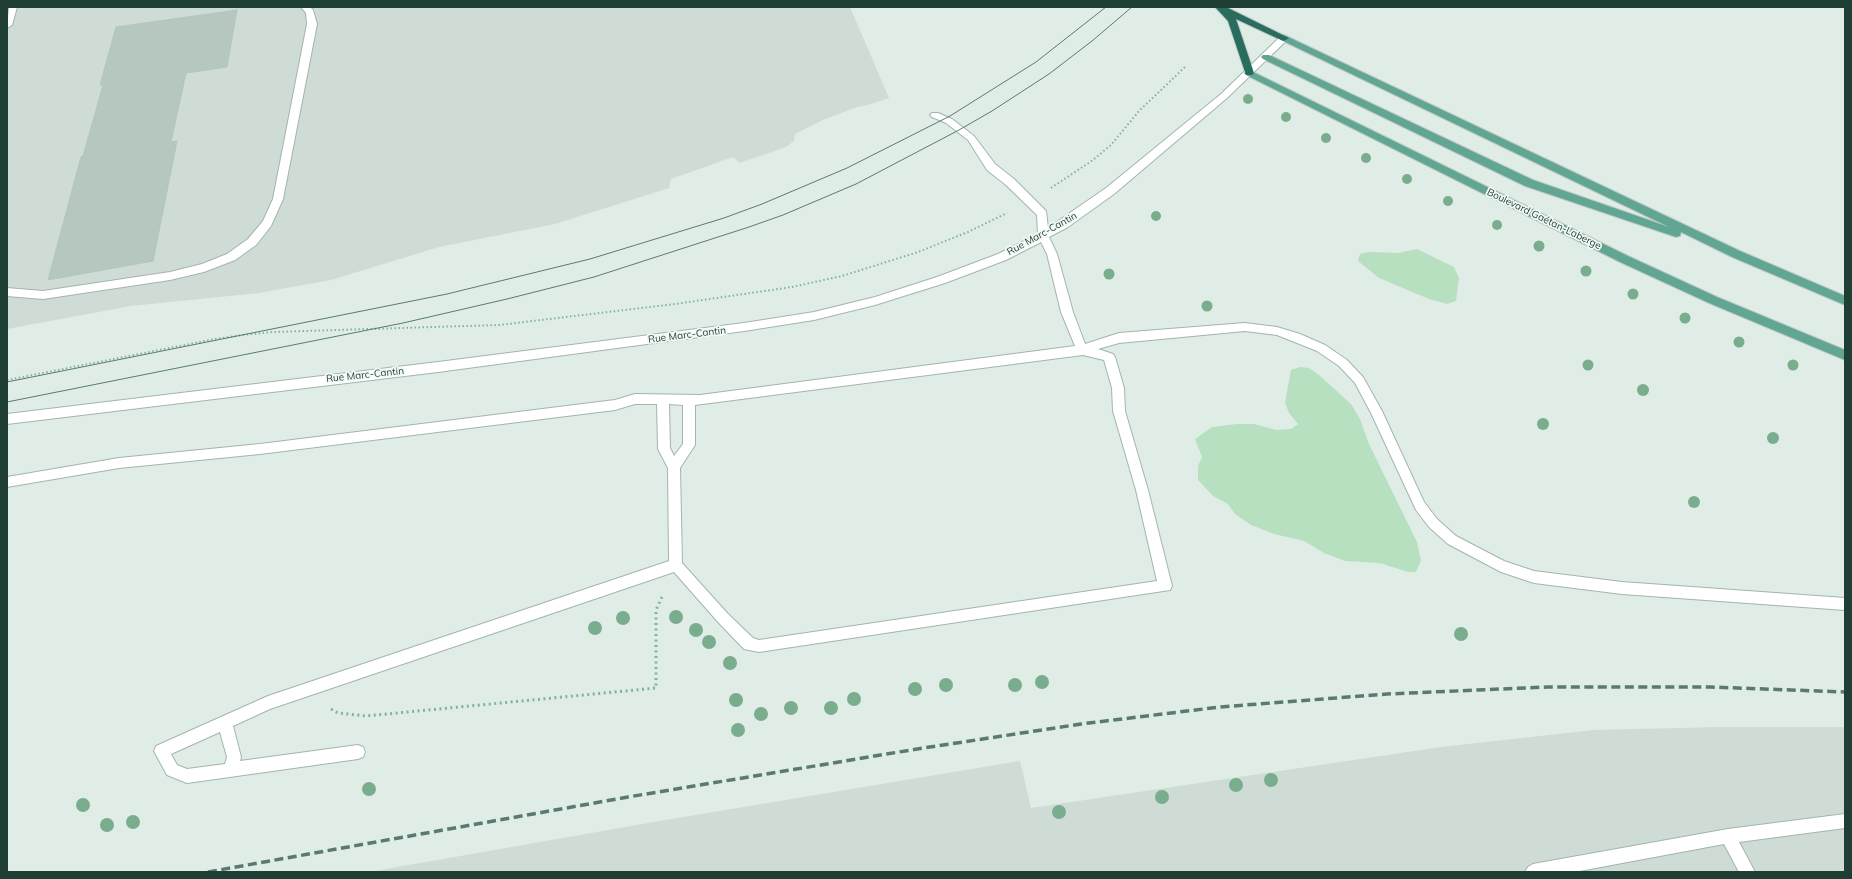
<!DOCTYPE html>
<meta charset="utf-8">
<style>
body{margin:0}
#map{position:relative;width:1852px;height:879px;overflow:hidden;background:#e0ede7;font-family:Mulish,sans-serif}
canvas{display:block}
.frame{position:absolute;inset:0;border:8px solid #1f3f35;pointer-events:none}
</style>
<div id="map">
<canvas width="1852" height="879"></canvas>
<div class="frame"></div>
</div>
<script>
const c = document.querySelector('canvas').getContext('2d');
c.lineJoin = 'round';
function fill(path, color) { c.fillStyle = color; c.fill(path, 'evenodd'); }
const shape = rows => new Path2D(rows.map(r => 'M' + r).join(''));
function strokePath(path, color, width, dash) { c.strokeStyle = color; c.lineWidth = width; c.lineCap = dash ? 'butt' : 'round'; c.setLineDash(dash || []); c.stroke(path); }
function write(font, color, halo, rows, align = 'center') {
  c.font = font + ' Mulish,sans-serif'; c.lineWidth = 3.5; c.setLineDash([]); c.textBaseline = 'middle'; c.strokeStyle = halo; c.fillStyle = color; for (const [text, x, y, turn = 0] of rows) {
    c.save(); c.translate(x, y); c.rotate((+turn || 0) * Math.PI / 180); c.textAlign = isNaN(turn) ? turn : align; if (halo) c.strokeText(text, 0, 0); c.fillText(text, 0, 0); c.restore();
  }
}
fill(shape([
 [7,7,850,7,889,98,868,105,857,107,823,120,795,134,794,141,786,147,740,163,733,157,671,179,669,188,555,224,439,247,331,280,259,293,131,306,7,329],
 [1720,727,1845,727,1845,872,369,872,671,819,1020,761,1031,808,1441,747,1594,730]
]), '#cedcd5');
fill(shape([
 [1417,249,1454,267,1459,278,1456,301,1447,304,1429,299,1379,278,1358,261,1360,254,1369,252,1398,253],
 [1300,367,1309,368,1319,375,1351,404,1360,419,1369,444,1417,542,1421,560,1416,572,1408,572,1380,563,1345,561,1324,553,1304,541,1274,534,1251,525,1235,514,1228,504,1213,496,1198,480,1198,466,1202,457,1195,439,1212,427,1237,424,1254,424,1276,430,1291,429,1298,424,1289,413,1285,403,1291,370]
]), '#b7e0c1');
const building = shape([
 [237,10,227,67,186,73,171,142,177,141,153,261,48,280,81,157,83,156,103,85,100,85,116,27,237,10]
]);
fill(building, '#b5c7bf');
strokePath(building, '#b2c7bd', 1);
const minor = shape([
 [9,7,17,7,12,25,7,28,9,7],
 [301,7,310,7,313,10,317,24,283,199,271,226,256,245,235,260,204,272,170,280,43,299,7,296,7,288,43,291,170,272,202,264,227,254,248,239,263,221,273,199,307,24,306,13,301,7],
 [1284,35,1289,38,1287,40,1227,98,1114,194,1068,227,1049,237,1057,254,1073,312,1085,344,1119,333,1245,323,1277,327,1300,334,1325,345,1347,360,1363,377,1382,411,1424,502,1437,519,1456,536,1504,561,1534,571,1622,582,1845,598,1845,610,1622,594,1534,583,1501,572,1448,544,1429,527,1416,510,1371,413,1355,383,1339,366,1317,351,1277,335,1245,331,1119,343,1098,349,1113,354,1115,357,1124,388,1125,411,1148,490,1172,586,1170,590,759,652,744,649,718,622,674,572,270,709,233,726,241,757,240,761,358,745,363,747,365,752,363,757,358,759,187,783,167,775,154,751,156,746,268,696,669,561,668,468,658,449,657,404,635,404,615,410,260,454,119,468,7,487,7,477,119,458,260,444,615,400,635,394,700,395,1075,346,1061,312,1047,254,1041,242,1006,260,945,283,875,305,814,320,744,331,438,372,7,424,7,414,438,362,744,323,814,312,875,297,937,277,998,254,1038,234,1037,215,1006,185,987,170,968,140,946,123,932,117,930,115,932,113,938,113,952,119,974,136,995,164,1014,179,1046,211,1048,228,1106,188,1221,94,1281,36,1284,35],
 [1083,355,1104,360,1112,388,1113,411,1136,490,1157,581,759,640,753,638,728,614,682,563,680,468,695,445,695,405,1083,355],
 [669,404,683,405,683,444,674,456,670,448,669,404],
 [220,732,227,757,225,764,187,769,177,765,171,754,220,732],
 [1845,814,1845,828,1739,842,1755,872,1739,872,1724,844,1574,872,1525,872,1528,867,1533,864,1728,829,1845,814]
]);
const major = shape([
 [1284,35,1740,251,1845,296,1845,305,1732,257,1681,232,1680,236,1676,237,1525,186,1263,59,1261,57,1263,55,1269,55,1533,180,1669,227,1281,40,1279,38,1284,35],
 [1249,70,1628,256,1717,297,1845,350,1845,360,1709,303,1620,262,1246,75,1244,73,1246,71,1249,70]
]);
const highway = shape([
 [1215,7,1228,8,1289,38,1284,41,1281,40,1236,19,1254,73,1252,75,1246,75,1228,21,1215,7]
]);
strokePath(minor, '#a2b5ae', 2);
strokePath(major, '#c0c9c6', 2);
strokePath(highway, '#c0c9c6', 2);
strokePath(shape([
 [1051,188,1093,160,1111,145,1139,111,1185,67],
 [7,380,215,339,243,335,272,332,499,325,675,304,792,287,842,276,918,252,968,232,1007,213]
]), '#7eb3a0', 2, [1.5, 2.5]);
strokePath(shape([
 [331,709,338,713,366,716,656,688,656,610,662,597]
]), '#7eb3a0', 3, [2, 3.5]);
fill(minor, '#fff');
fill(major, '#61a692');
fill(highway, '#286d5d');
strokePath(shape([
 [7,382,447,294,590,259,724,218,762,204,847,168,950,116,1036,62,1106,7],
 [7,402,403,323,507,299,594,277,749,227,783,215,856,184,959,130,992,111,1049,74,1092,41,1132,7]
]), '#597a70', 1);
strokePath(shape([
 [208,872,628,797,917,749,1081,724,1220,707,1387,694,1547,687,1710,687,1845,692]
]), '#597a70', 3.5, [9, 4.5]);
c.fillStyle = '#7aad8d';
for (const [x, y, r] of [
 [1248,99,5],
 [1286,117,5],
 [1326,138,5],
 [1366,158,5],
 [1407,179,5],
 [1448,201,5],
 [1156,216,5],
 [1497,225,5],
 [1539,246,5.5],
 [1586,271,5.5],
 [1109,274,5.5],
 [1633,294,5.5],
 [1207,306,5.5],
 [1685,318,5.5],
 [1739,342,5.5],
 [1588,365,5.5],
 [1793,365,5.5],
 [1643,390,6],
 [1543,424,6],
 [1773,438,6],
 [1694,502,6],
 [676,617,7],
 [623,618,7],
 [595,628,7],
 [696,630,7],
 [1461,634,7],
 [709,642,7],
 [730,663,7],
 [1042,682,7],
 [946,685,7],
 [1015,685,7],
 [915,689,7],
 [854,699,7],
 [736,700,7],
 [791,708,7],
 [831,708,7],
 [761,714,7],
 [738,730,7],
 [1271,780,7],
 [1236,785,7],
 [369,789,7],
 [1162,797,7],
 [83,805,7],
 [1059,812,7],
 [133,822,7],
 [107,825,7]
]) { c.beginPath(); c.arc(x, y, r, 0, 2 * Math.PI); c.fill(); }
write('10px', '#1f3f35', '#f1f9f5', [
 ["Boulevard Gaétan-Laberge",1544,219,26],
 ["Rue Marc-Cantin",1042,234,-29],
 ["Rue Marc-Cantin",687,335,-7],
 ["Rue Marc-Cantin",365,375,-6]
]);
</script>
